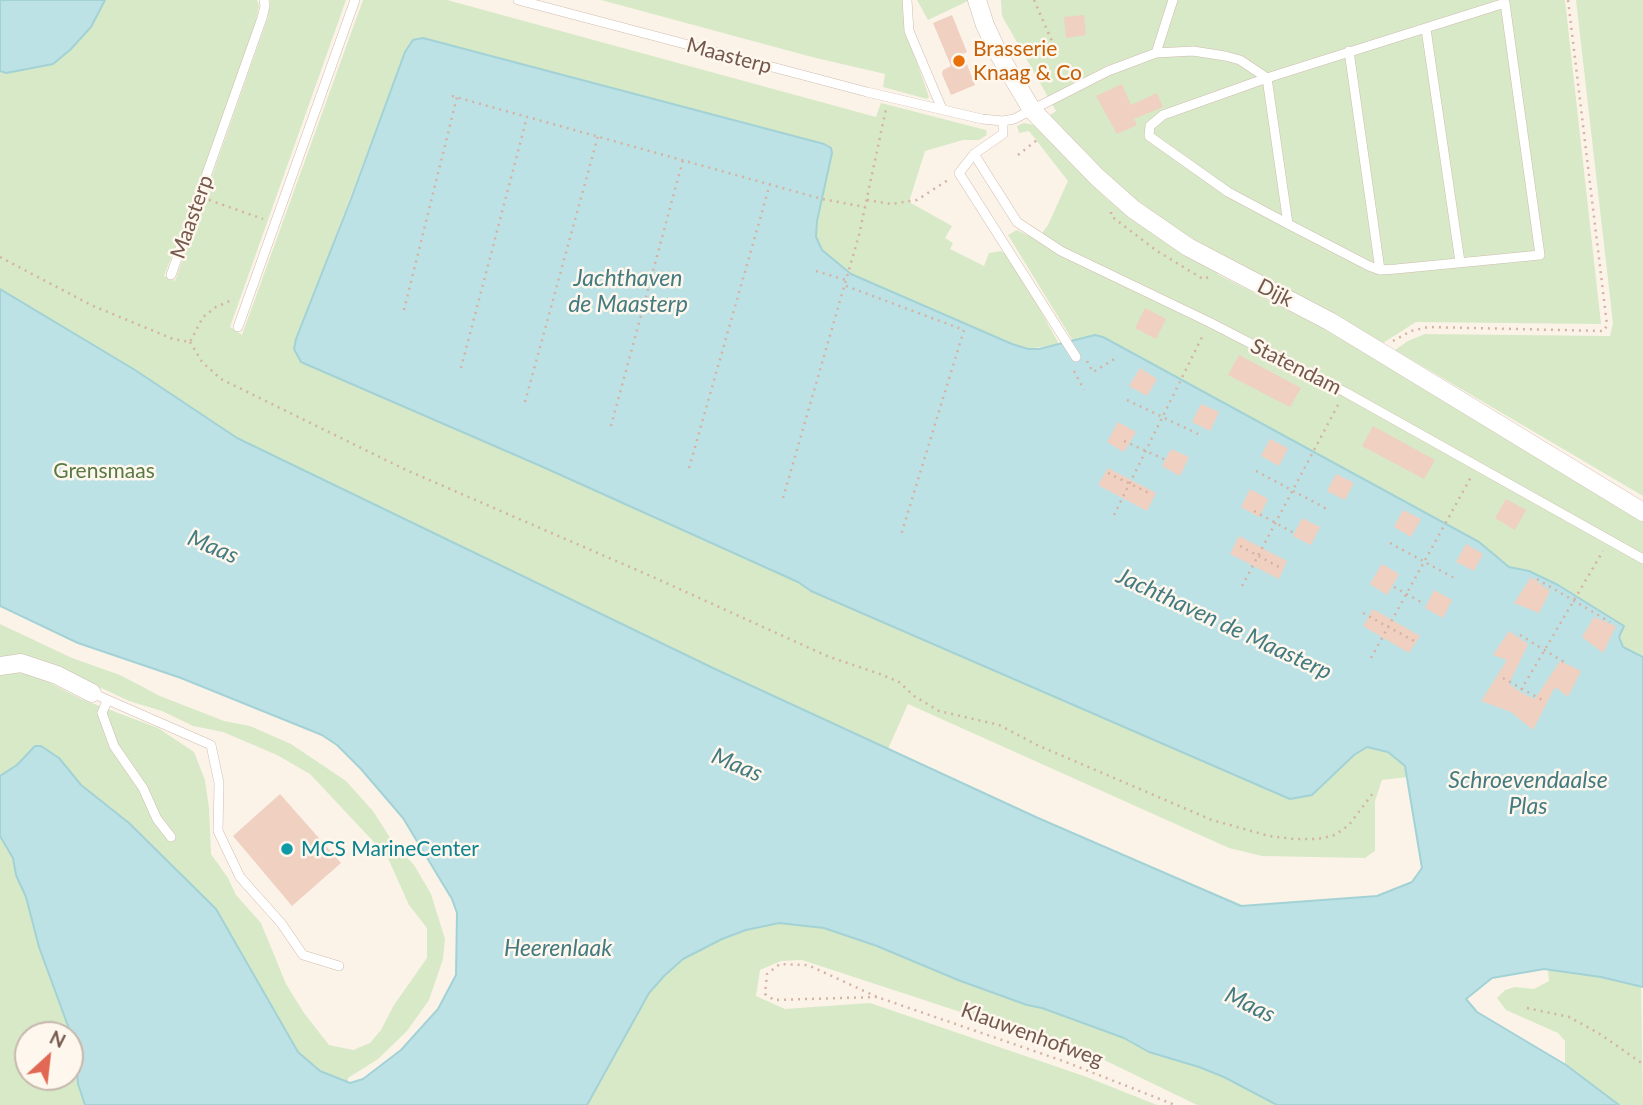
<!DOCTYPE html>
<style>
body{margin:0}
#map{position:relative;width:1643px;height:1105px;overflow:hidden;background:#fcf3e8;font-family:Lato,sans-serif}
canvas{display:block}
.north{position:absolute;left:14px;top:1021px;width:70px;height:70px;box-sizing:border-box;background:#fef7ee;border:2px solid #c7b7ad;border-radius:50%;rotate:27deg;font-size:19px;font-weight:700;line-height:28px;text-align:center;color:#75584c}
.north::after{content:'';display:block;margin:auto;width:24px;height:32px;background:#e16852;clip-path:polygon(50% 0,100% 100%,50% 72%,0 100%)}
</style>
<div id="map">
<canvas width="1643" height="1105"></canvas>
<div class="north">N</div>
</div>
<script>
const c = document.querySelector('canvas').getContext('2d');
c.lineJoin = 'round';
function fill(path, color) { c.fillStyle = color; c.fill(path, 'evenodd'); }
const shape = rows => new Path2D(rows.map(r => 'M' + r).join(''));
function strokePath(path, color, width, dash) { c.strokeStyle = color; c.lineWidth = width; c.lineCap = dash ? 'butt' : 'round'; c.setLineDash(dash || []); c.stroke(path); }
function write(font, color, halo, rows, align = 'center') {
  c.font = font + ' Lato,sans-serif'; c.lineWidth = 5; c.setLineDash([]); c.textBaseline = 'middle'; c.strokeStyle = halo; c.fillStyle = color; for (const [text, x, y, turn = 0] of rows) {
    c.save(); c.translate(x, y); c.rotate((+turn || 0) * Math.PI / 180); c.textAlign = isNaN(turn) ? turn : align; if (halo) c.strokeText(text, 0, 0); c.fillText(text, 0, 0); c.restore();
  }
}
fill(shape([
 [105,0,257,0,259,6,254,30,198,190,164,276,175,281,268,17,270,0,346,0,230,327,242,335,363,0,447,0,876,117,881,103,986,130,987,135,979,140,963,140,925,151,909,202,952,226,945,238,953,243,950,249,984,266,989,253,1001,251,1012,259,1059,344,1028,349,1012,344,851,274,822,250,816,237,817,221,832,153,824,144,423,38,405,52,295,344,302,362,543,467,798,582,811,591,1097,716,1312,795,1354,755,1367,747,1388,752,1405,766,1408,777,1382,780,1375,801,1375,851,1365,858,1262,856,1229,848,908,704,888,749,1042,820,1247,907,1565,1064,1565,1041,1558,1033,1506,1010,1497,998,1505,990,1515,987,1534,989,1549,981,1548,970,1601,977,1641,986,1643,1105,1569,1105,0,540,0,71,6,73,53,64,91,27],
 [601,0,903,0,905,10,904,26,929,97,927,99,883,87,885,74,812,57],
 [917,0,970,0,928,20],
 [1001,0,1565,0,1601,324,1416,322,1383,343,1170,226,1104,178,1049,116,1056,111,1002,16],
 [1576,0,1643,0,1643,496,1395,350,1408,341,1425,334,1610,336,1613,323],
 [1024,123,1034,125,1109,201,1112,199,1221,272,1217,274,1317,325,1643,515,1643,657,1623,647,1619,637,1558,585,1529,571,1509,567,1479,542,1103,337,1095,335,1073,341,1008,235,1017,230,1037,240,1048,225,1068,181,1029,131,1019,133,1017,126],
 [0,624,72,658,120,675,160,696,224,721,250,726,291,744,346,781,373,811,394,844,414,865,431,894,445,939,443,959,429,1000,407,1031,378,1059,348,1078,348,1082,320,1071,298,1052,165,860,129,823,81,785,59,758,41,746,35,746,17,765,0,776],
 [20,656,44,661,129,701,162,711,193,726,223,732,277,755,310,774,387,856,409,905,427,928,427,958,394,1005,381,1030,370,1043,353,1050,329,1045,304,1013,286,984,261,923,236,895,228,878,211,854,209,808,205,780,194,752,158,728,81,699,35,675,19,673],
 [0,836,13,858,16,874,26,897,39,947,75,1045,78,1084,85,1105,0,1105],
 [28,1035,70,1035,70,1077,28,1077],
 [779,923,824,928,877,946,958,980,1027,1005,1042,1008,1124,1038,1149,1051,1199,1067,1224,1077,1277,1105,1197,1105,1098,1057,802,960,781,961,760,970,756,996,785,1009,870,1003,1084,1076,1157,1105,587,1105,649,993,664,976,683,959,722,939,746,930]
]), '#d7e9c6');
const water = shape([
 [0,0,105,0,91,27,70,50,53,64,6,73,0,71,0,0],
 [423,38,824,144,831,148,832,153,817,221,816,237,822,250,851,274,1012,344,1028,349,1039,349,1095,335,1103,337,1479,542,1509,567,1529,571,1558,585,1624,626,1619,637,1623,647,1643,657,1643,987,1601,977,1544,969,1492,978,1466,999,1477,1012,1566,1065,1619,1105,1277,1105,1224,1077,1199,1067,1149,1052,1124,1038,1042,1008,1027,1005,958,980,877,946,824,928,779,923,746,930,722,939,683,959,664,976,649,993,587,1105,85,1105,78,1084,75,1045,39,947,26,897,16,875,13,858,0,836,0,776,17,765,35,746,41,746,59,758,81,785,129,823,216,909,298,1052,320,1071,350,1083,363,1079,401,1050,438,1009,456,975,457,913,452,899,403,818,361,769,337,745,322,735,181,678,78,643,0,606,0,289,135,370,237,438,715,669,1038,818,1241,906,1377,896,1412,882,1422,868,1405,766,1388,752,1367,747,1354,755,1312,795,1290,799,811,591,798,582,543,467,301,362,294,349,296,339,351,199,405,52,413,40,423,38]
]);
fill(water, '#bde2e5');
strokePath(water, '#a3d2d6', 2);
fill(shape([
 [952,15,967,52,963,54,975,85,951,95,942,74,943,70,951,66,933,23],
 [1084,15,1086,35,1066,38,1064,17],
 [1122,84,1131,105,1157,93,1163,107,1134,119,1137,125,1117,134,1096,96],
 [1145,308,1166,319,1156,339,1135,328],
 [1239,355,1301,388,1290,407,1228,375],
 [1140,368,1157,379,1147,396,1129,386],
 [1201,404,1219,412,1210,431,1192,422],
 [1118,422,1136,432,1124,452,1107,442],
 [1373,426,1435,460,1424,479,1362,446],
 [1270,439,1288,448,1279,466,1261,456],
 [1171,449,1189,457,1180,476,1162,466],
 [1108,468,1156,493,1147,511,1098,485],
 [1336,474,1354,483,1345,500,1327,491],
 [1250,489,1268,499,1259,517,1241,507],
 [1506,499,1526,510,1515,530,1495,518],
 [1403,510,1421,519,1411,537,1394,527],
 [1302,518,1320,527,1311,545,1293,536],
 [1239,536,1287,561,1279,579,1230,554],
 [1466,544,1483,554,1474,571,1456,562],
 [1382,564,1399,574,1387,595,1370,584],
 [1531,577,1550,591,1539,613,1514,603],
 [1434,590,1452,600,1443,618,1425,608],
 [1373,609,1420,636,1409,653,1363,626],
 [1594,617,1616,626,1603,653,1582,637],
 [1509,631,1528,644,1509,684,1522,693,1535,699,1560,661,1581,671,1568,697,1555,687,1533,730,1511,712,1481,701,1507,660,1493,655],
 [280,794,341,863,292,906,233,836]
]), '#f0d0c0');
const service = shape([
 [518,0,867,92,982,119,1003,121,1014,119,1108,71,1156,53,1193,51,1225,56,1240,60,1267,78,1505,3,1540,255,1396,269,1380,270,1369,266,1288,224,1228,192,1149,136,1150,126,1163,115,1267,78,1288,224],
 [907,0,909,31,942,109],
 [1426,29,1460,262],
 [1349,51,1380,270],
 [1156,53,1173,0],
 [1003,121,1003,134,974,154,1017,222,1061,251,1209,322,1345,392,1643,559],
 [974,154,959,173,1076,357],
 [171,275,262,18,265,6,264,0],
 [238,327,355,0],
 [92,693,211,745,219,783,218,831,240,877,281,923,303,955,339,966],
 [107,701,102,713,114,746,143,788,157,819,171,837]
]);
const minor = shape([
 [977,0,985,25,998,53,1032,110,1097,177,1133,209,1188,247,1331,322,1643,512],
 [0,666,21,663,57,675,92,693]
]);
strokePath(service, '#cfbcb0', 10);
strokePath(minor, '#cfbcb0', 19);
strokePath(shape([
 [1034,0,1054,46],
 [452,96,822,199,865,207],
 [1018,155,1037,140],
 [209,200,263,219],
 [867,200,891,204,917,200,948,180],
 [1111,212,1111,216,1157,251,1203,279,1209,277],
 [0,257,91,305,173,339,190,342,203,317,216,307,234,299],
 [816,271,846,280],
 [846,286,964,330,901,535],
 [404,310,457,97],
 [1393,341,1411,331,1428,327,1604,331,1607,325,1568,0],
 [190,342,202,362,221,379,404,469,653,577,827,656,880,674,899,682,914,696,939,711,999,725,1037,745,1212,820,1269,836,1294,839,1318,839,1335,835,1349,825,1373,793],
 [1087,361,1093,372,1118,357],
 [461,368,527,117],
 [1074,371,1084,390],
 [1127,400,1198,434],
 [525,402,598,136],
 [611,426,683,160],
 [1124,441,1168,461],
 [689,468,770,184],
 [1256,471,1327,509],
 [1108,473,1151,494],
 [783,498,859,235,886,109],
 [1254,511,1294,533],
 [1114,515,1204,333],
 [1390,543,1456,579],
 [1240,546,1279,567],
 [1537,579,1610,622],
 [1242,586,1339,403],
 [1394,587,1421,602],
 [1363,613,1414,641],
 [1520,635,1564,662],
 [1371,658,1471,477],
 [1503,678,1542,700],
 [1521,690,1603,551],
 [877,997,774,1000,765,994,767,974,780,964,808,965,877,997,1063,1061,1175,1105],
 [1527,1008,1569,1017,1600,1034,1643,1064]
]), '#d5b3a3', 2.5, [2, 5]);
strokePath(service, '#fff', 9);
strokePath(minor, '#fff', 18);
for (const [x, y, r, color] of [
 [959,61,7,"#e8710a"],
 [287,849,7,"#0f9aa8"]
]) { const dot = new Path2D(); dot.arc(x, y, r, 0, 2 * Math.PI); c.fillStyle = color; c.fill(dot); strokePath(dot, '#fef7ee', 2.5); }
write('21px', '#c56008', '#fef7ee', [
 ["Brasserie",973,49],
 ["Knaag & Co",973,73]
], 'left');
write('21px', '#75584c', '#fef7ee', [
 ["Maasterp",729,56,15],
 ["Maasterp",192,217,-70],
 ["Dijk",1275,293,27],
 ["Statendam",1296,367,27],
 ["Klauwenhofweg",1032,1035,20]
]);
write('21px', '#587a44', '#fef7ee', [
 ["Grensmaas",104,471]
]);
write('21px', '#0d838f', '#fef7ee', [
 ["MCS MarineCenter",301,849]
], 'left');
write('italic 23px', '#437b80', '#fef7ee', [
 ["Jachthaven",628,279],
 ["de Maasterp",628,305],
 ["Maas",213,547,23],
 ["Jachthaven de Maasterp",1224,624,25],
 ["Maas",737,765,23],
 ["Schroevendaalse",1528,781],
 ["Plas",1528,807],
 ["Heerenlaak",558,949],
 ["Maas",1250,1005,26]
]);
</script>
